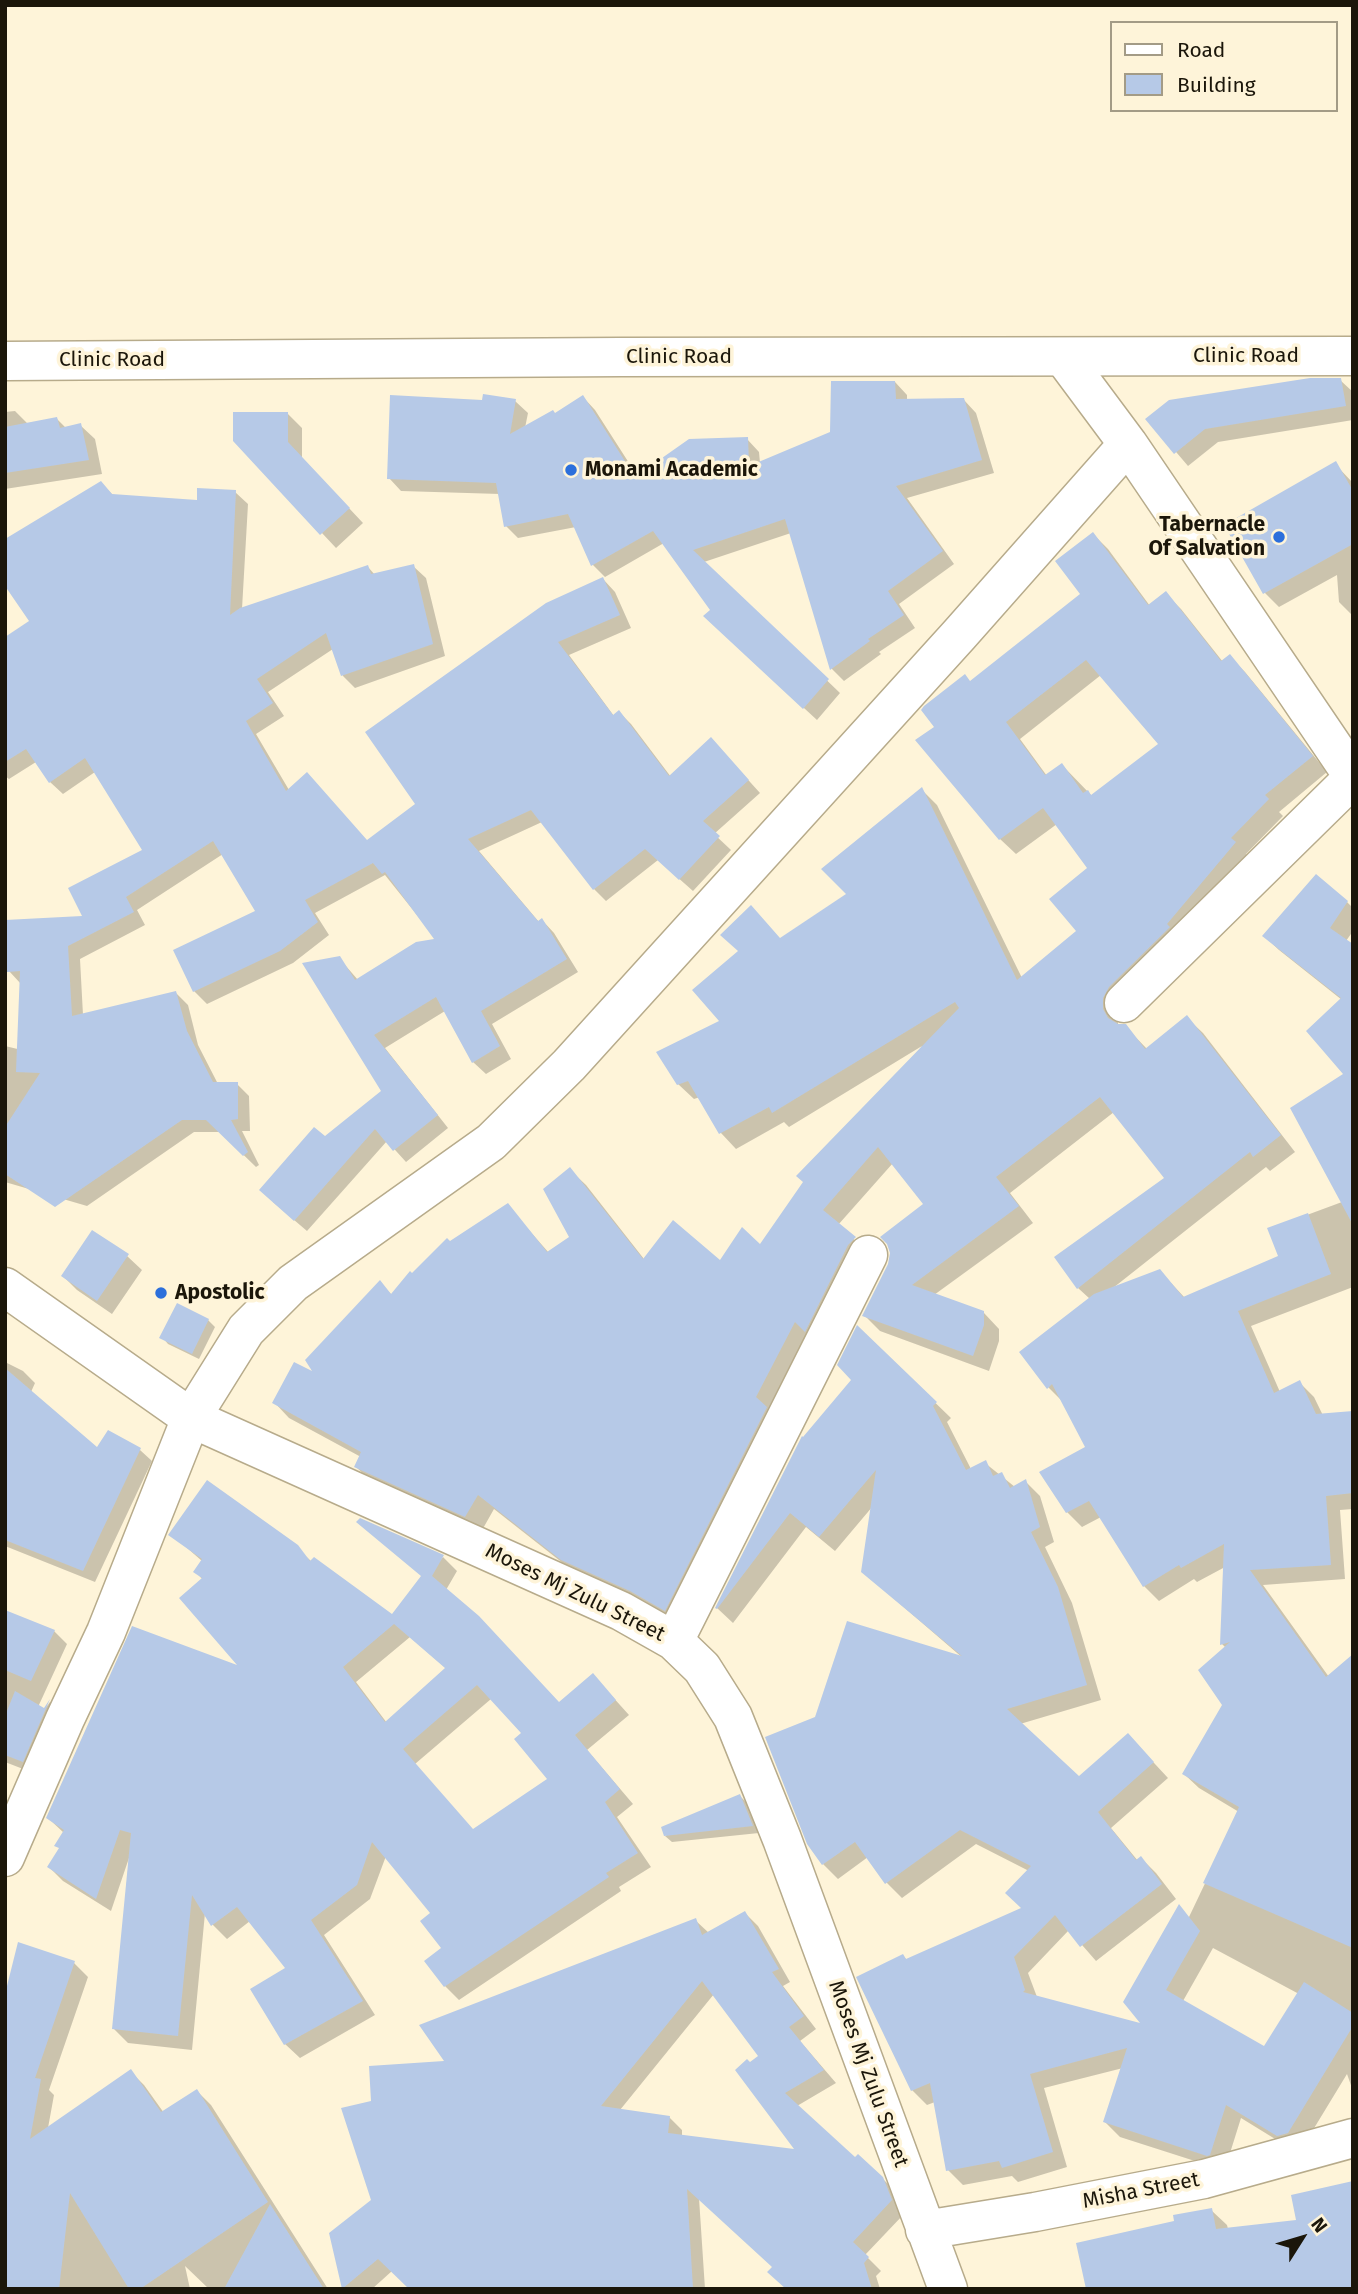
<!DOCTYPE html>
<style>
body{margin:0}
#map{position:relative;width:1358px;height:2294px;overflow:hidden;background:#fef4d9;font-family:"Fira Sans",sans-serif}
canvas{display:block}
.frame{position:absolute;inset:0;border:7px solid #1b160a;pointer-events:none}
.legend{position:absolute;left:1110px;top:21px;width:228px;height:91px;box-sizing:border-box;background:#fef4d9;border:2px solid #a39b86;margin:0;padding:9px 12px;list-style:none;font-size:21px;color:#1b160a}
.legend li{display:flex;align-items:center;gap:14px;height:35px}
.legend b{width:35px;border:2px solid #a39b86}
.north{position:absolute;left:1267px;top:2203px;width:70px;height:70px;-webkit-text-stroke:5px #fef4d9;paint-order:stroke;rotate:53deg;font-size:19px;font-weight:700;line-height:28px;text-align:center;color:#1b160a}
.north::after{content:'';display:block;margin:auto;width:24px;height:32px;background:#1b160a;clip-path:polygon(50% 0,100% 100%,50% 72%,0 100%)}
</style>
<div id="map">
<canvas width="1358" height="2294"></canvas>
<div class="frame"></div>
<ul class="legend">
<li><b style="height:9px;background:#fff"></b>Road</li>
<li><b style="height:19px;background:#b6c9e7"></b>Building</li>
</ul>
<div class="north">N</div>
</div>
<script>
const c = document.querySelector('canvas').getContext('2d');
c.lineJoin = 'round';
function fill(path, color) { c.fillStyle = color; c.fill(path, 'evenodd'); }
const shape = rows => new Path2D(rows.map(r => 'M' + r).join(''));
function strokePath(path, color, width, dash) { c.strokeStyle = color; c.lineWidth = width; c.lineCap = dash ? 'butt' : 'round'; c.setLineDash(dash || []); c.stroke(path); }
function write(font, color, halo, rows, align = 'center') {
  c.font = font + ' "Fira Sans",sans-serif'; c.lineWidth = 7; c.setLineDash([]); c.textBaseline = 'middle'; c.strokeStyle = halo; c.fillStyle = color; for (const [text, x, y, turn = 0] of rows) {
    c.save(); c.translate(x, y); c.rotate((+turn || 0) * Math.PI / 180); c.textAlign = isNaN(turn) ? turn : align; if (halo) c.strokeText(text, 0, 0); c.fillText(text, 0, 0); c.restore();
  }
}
fill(shape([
 [1340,380,1353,392,1353,420,1218,442,1188,466,1148,419],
 [895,382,907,395,907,401,964,400,976,413,994,473,907,498,954,564,899,604,915,628,879,652,881,654,844,681,832,669,791,533,704,562,840,693,817,720,718,629,712,610,664,543,605,577,593,565,576,527,518,538,506,526,500,494,401,491,389,478,484,402,515,401,528,413,525,428,555,415,583,397,595,410,638,477,747,439,759,452,760,463,832,433],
 [15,411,29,425,57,419,66,428,80,425,95,439,102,474,5,489,5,412],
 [287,413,302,428,302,458,363,523,336,548,235,440],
 [1335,464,1353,483,1353,616,1339,602,1337,575,1279,607,1265,593,1226,525],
 [101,483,114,496,198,502,235,492,248,504,242,609,368,567,375,575,413,566,426,578,445,656,355,688,343,676,333,649,268,692,284,716,256,734,289,790,368,842,418,804,603,579,615,592,631,628,569,655,614,716,619,712,631,724,671,777,723,752,760,793,714,834,731,850,693,891,658,860,606,901,594,889,542,822,479,851,539,922,542,920,554,933,578,972,492,1024,511,1059,486,1074,473,1062,445,1011,385,1048,448,1128,406,1162,387,1141,307,1231,273,1202,324,1139,383,1091,339,958,358,980,437,940,385,875,315,913,329,935,293,963,207,1004,194,991,175,950,257,911,223,854,137,910,145,925,80,959,83,1015,176,993,188,1005,198,1045,218,1084,237,1084,249,1096,250,1131,242,1131,259,1165,256,1167,220,1132,194,1132,87,1206,5,1182,5,1046,26,1051,21,984,9,971,85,918,144,851,95,772,63,794,50,782,36,762,9,779,5,776,5,716,31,622],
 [1093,534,1108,549,1150,606,1166,594,1181,609,1223,662,1229,656,1245,672,1327,772,1279,812,1283,816,1246,854,1250,859,1118,1014,1118,1026,1125,1026,1147,1049,1187,1018,1203,1033,1295,1152,1270,1171,1266,1167,1113,1288,1160,1271,1185,1298,1280,1257,1269,1229,1342,1202,1346,1075,1342,1000,1279,950,1264,936,1347,902,1353,908,1353,931,1346,941,1353,946,1353,1287,1251,1326,1280,1392,1299,1382,1314,1397,1353,1477,1353,1509,1340,1510,1345,1579,1263,1585,1329,1677,1353,1656,1353,2091,1347,2074,1302,2148,1293,2150,1241,2118,1225,2169,1223,2170,1120,2137,1105,2122,1123,2068,1044,2088,1067,2167,1018,2182,1012,2176,963,2185,948,2170,935,2102,927,2105,912,2090,903,1956,907,1960,1023,1909,1029,1871,976,1844,902,1898,887,1883,868,1857,838,1879,823,1864,964,1659,863,1572,873,1506,835,1551,806,1527,733,1623,717,1608,853,1380,858,1328,951,1418,947,1422,971,1469,985,1463,1015,1487,1025,1481,1040,1496,1054,1542,1045,1547,1072,1603,1101,1700,1020,1724,1079,1778,1142,1750,1168,1778,1111,1828,1138,1861,1141,1858,1156,1873,1176,1899,1096,1961,1069,1930,1028,1973,1037,1997,1144,2026,1189,1917,1239,1812,1199,1788,1184,1774,1224,1705,1226,1648,1222,1644,1225,1567,1197,1582,1194,1579,1159,1601,1144,1586,1101,1517,1082,1527,1067,1512,1087,1448,1064,1403,1048,1387,1090,1299,1078,1288,1166,1178,1114,1112,1010,1193,1033,1223,934,1295,984,1313,999,1329,999,1341,989,1371,880,1331,864,1315,925,1204,893,1163,838,1225,870,1254,681,1625,578,1575,494,1509,481,1532,372,1482,356,1467,361,1457,289,1418,274,1402,318,1376,380,1283,392,1295,450,1243,507,1205,549,1253,572,1238,570,1170,586,1185,644,1259,720,1263,760,1247,922,1046,789,1127,784,1122,736,1149,721,1133,700,1097,694,1099,678,1084,781,940,849,894,922,790,937,805,1022,978,1078,931,1089,868,1057,824,1016,854,1000,839,936,727,970,682,1083,594],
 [1101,675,1161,744,1092,796,1062,765,1047,776,1020,739],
 [1213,1948,1299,1994,1265,2049,1183,2001],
 [127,1256,142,1270,112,1314,77,1290,63,1276],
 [208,1320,215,1327,199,1359,168,1344,162,1337],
 [5,1362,23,1371,35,1383,31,1392,97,1450,140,1450,152,1461,95,1582,5,1546],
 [171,1534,296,1547,311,1561,392,1616,443,1557,457,1571,446,1590,559,1704,593,1675,629,1715,587,1750,633,1804,617,1817,651,1867,619,1887,621,1891,459,2000,445,1986,443,1948,432,1913,386,1856,370,1899,324,1935,375,2015,300,2058,285,2044,287,1969,250,1921,227,1939,213,1925,205,1913,192,2050,128,2043,114,2029,129,1858,111,1911,63,1881,49,1867,60,1849,64,1833,48,1818,242,1669,203,1580,195,1571,202,1561],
 [410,1637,447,1669,387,1723,356,1682],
 [491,1699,524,1734,550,1779,474,1831,415,1764],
 [5,1612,54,1631,67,1644,38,1707,44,1710,50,1702,62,1714,36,1774,5,1762],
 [740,1796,747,1803,759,1833,672,1842,665,1836],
 [745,1913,758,1926,790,1982,783,1986,816,2029,800,2041,836,2083,797,2106,855,2160,882,2178,896,2192,904,2214,865,2255,881,2271,876,2276,880,2289,787,2289,774,2267,699,2198,705,2289,411,2289,392,2271,372,2289,344,2289,331,2234,374,2201,373,2102,447,2063,695,1920,709,1933],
 [714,1994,760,2057,750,2064,798,2151,682,2136,682,2130,669,2117,620,2110],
 [74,1963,88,1977,49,2090,54,2095,48,2128,130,2071,144,2085,164,2113,197,2091,211,2105,328,2289,209,2289,185,2266,190,2289,5,2289,5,2060],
 [1211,2210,1227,2225,1228,2229,1298,2222,1353,2289,1176,2223]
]), '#0003');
fill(shape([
 [1310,378,1341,378,1346,406,1205,429,1174,454,1145,419,1169,400],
 [831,381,895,381,896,399,964,398,982,460,896,486,943,551,888,591,904,615,868,639,870,641,830,670,785,519,693,550,829,679,803,709,703,616,710,610,653,531,591,566,568,514,504,527,496,483,387,479,390,395,482,400,483,394,516,399,510,434,553,410,555,413,583,395,635,477,689,439,748,437,749,466,830,432],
 [233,412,288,412,288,442,350,508,320,535,233,441],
 [57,417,60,428,81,423,89,460,5,473,5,427],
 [1336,461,1353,491,1353,544,1263,594,1224,525],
 [101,481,112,494,197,500,197,488,236,490,230,615,240,608,368,565,371,574,414,564,433,644,341,676,326,633,257,679,273,703,246,721,286,791,307,772,367,840,415,804,365,732,546,603,603,577,620,615,558,642,613,715,619,710,669,776,711,737,749,780,703,821,720,836,679,880,645,849,593,890,531,810,468,839,538,921,542,918,567,959,481,1011,500,1046,472,1063,436,997,374,1035,438,1115,393,1151,375,1129,294,1221,259,1190,314,1127,325,1136,381,1091,302,963,340,956,355,980,416,942,434,939,385,872,382,874,373,863,305,900,318,922,280,951,193,992,173,950,255,911,213,841,126,897,134,912,68,946,72,1016,176,991,187,1031,213,1082,238,1082,238,1119,231,1120,248,1152,243,1156,206,1120,182,1120,55,1207,5,1174,5,1127,40,1073,16,1072,20,971,7,972,5,920,82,916,68,888,142,850,85,758,49,783,26,749,5,762,5,637,29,621,5,586,5,539],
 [1093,532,1148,605,1166,591,1221,661,1230,654,1313,756,1265,795,1269,799,1231,838,1236,842,1167,924,1170,927,1109,987,1103,998,1103,1009,1108,1018,1118,1024,1126,1024,1145,1049,1187,1015,1281,1135,1253,1157,1250,1152,1077,1289,1054,1257,1164,1178,1100,1097,996,1177,1019,1206,912,1285,984,1311,984,1325,973,1356,862,1316,888,1264,890,1253,887,1244,880,1237,923,1204,878,1147,823,1210,856,1237,848,1245,805,1332,795,1322,756,1397,767,1407,665,1611,630,1591,561,1560,478,1495,465,1517,354,1467,361,1452,272,1403,294,1362,312,1371,305,1360,380,1280,391,1294,410,1271,412,1273,447,1238,450,1241,508,1203,547,1252,569,1237,543,1189,570,1167,643,1259,673,1220,720,1260,742,1227,760,1244,803,1182,796,1176,959,1008,955,1002,772,1113,769,1107,719,1134,688,1081,677,1085,656,1052,719,1021,692,990,738,951,720,935,751,905,780,938,846,894,821,869,922,787,1017,980,1076,931,1049,899,1087,868,1043,808,999,840,915,740,934,727,921,710,924,706,965,674,970,681,1080,594,1055,561],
 [1086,660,1158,744,1091,795,1088,790,1083,793,1062,763,1045,775,1006,722],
 [1316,874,1348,901,1330,928,1353,944,1353,1225,1290,1108,1343,1074,1306,1031,1341,998,1262,936],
 [1308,1213,1331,1274,1238,1311,1274,1393,1300,1380,1316,1414,1353,1411,1353,1493,1326,1496,1331,1565,1250,1570,1326,1677,1353,1654,1353,1948,1203,1883,1239,1807,1182,1774,1222,1705,1198,1670,1230,1642,1220,1645,1224,1544,1181,1568,1179,1565,1143,1587,1089,1501,1066,1513,1039,1472,1085,1447,1052,1384,1047,1389,1019,1352,1094,1294,1160,1269,1183,1297,1278,1256,1267,1228],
 [92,1230,129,1254,97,1301,61,1276],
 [177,1303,209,1319,192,1354,159,1338],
 [857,1325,937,1402,933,1406,966,1470,986,1460,993,1476,1002,1472,1010,1488,1026,1479,1040,1527,1031,1532,1058,1587,1087,1685,1007,1709,1079,1776,1128,1733,1154,1762,1098,1812,1136,1860,1141,1856,1162,1884,1080,1947,1055,1915,1014,1957,1025,1990,1023,1992,1140,2023,1123,2002,1179,1904,1200,1931,1166,1990,1264,2046,1304,1982,1353,2013,1353,2026,1288,2133,1277,2136,1226,2105,1210,2155,1207,2156,1103,2122,1127,2048,1030,2074,1053,2152,1002,2168,999,2161,946,2171,930,2083,911,2091,856,1977,903,1954,906,1959,1021,1908,1005,1893,1031,1866,960,1830,885,1884,855,1842,822,1865,807,1844,765,1737,815,1717,847,1621,962,1656,861,1572,876,1470,819,1537,790,1513,717,1609,715,1608,802,1436,803,1437,851,1380,837,1365],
 [5,1368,97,1447,108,1430,141,1448,83,1571,5,1540],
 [207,1480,298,1545,310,1561,314,1557,392,1614,421,1576,356,1522,360,1518,444,1555,432,1576,479,1616,559,1702,593,1673,616,1700,575,1735,620,1789,605,1802,638,1853,606,1873,609,1877,444,1987,424,1961,441,1948,420,1921,430,1913,372,1842,357,1885,311,1920,363,2001,284,2045,250,1989,285,1968,237,1907,211,1926,192,1895,178,2036,112,2029,131,1833,120,1830,96,1899,47,1867,59,1848,54,1846,64,1830,46,1818,132,1626,237,1665,179,1598,202,1578,193,1572,202,1559,168,1535],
 [394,1624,445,1668,385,1722,343,1667],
 [477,1685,521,1733,514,1739,547,1779,473,1829,403,1749],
 [5,1610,55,1630,31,1681,5,1670],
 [15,1691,44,1708,50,1699,23,1762,5,1755,5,1716],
 [740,1794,753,1826,664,1836,661,1827],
 [745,1911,779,1969,772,1972,804,2016,789,2027,824,2070,785,2093,855,2157,858,2154,883,2177,892,2200,853,2242,869,2257,864,2263,872,2289,786,2289,767,2272,772,2267,687,2189,693,2289,409,2289,378,2259,342,2289,329,2233,371,2200,341,2108,371,2101,369,2066,444,2061,419,2025,696,1918,702,1935],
 [702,1981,758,2056,750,2062,747,2059,735,2070,794,2149,668,2133,670,2116,601,2106],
 [18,1942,75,1961,35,2078,41,2079,30,2139,131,2069,161,2112,197,2089,268,2202,140,2289,129,2289,70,2193,59,2289,5,2289,5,1994],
 [1353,2181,1353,2289,1086,2289,1076,2243,1174,2221,1173,2215,1212,2208,1216,2229,1296,2220,1291,2195],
 [270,2204,324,2289,224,2289]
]), '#b6c9e7');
const minor = shape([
 [1064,358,1128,444,1353,776],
 [1124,1003,1353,778],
 [5,1287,191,1418,621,1611,674,1641,702,1668,733,1717,782,1839,948,2289],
 [674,1641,868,1255],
 [5,1857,65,1719,106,1632,191,1418,246,1330,293,1283,491,1142,569,1065,959,635,1128,444],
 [925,2230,1035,2212,1204,2179,1353,2138]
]);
const tertiary = shape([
 [5,361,621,357,1353,356]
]);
strokePath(minor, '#b7ab8b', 41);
strokePath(tertiary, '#b7ab8b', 41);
strokePath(minor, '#fff', 38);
strokePath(tertiary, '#fff', 38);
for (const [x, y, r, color] of [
 [571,470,7,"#2c6fdb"],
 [1279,537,7,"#2c6fdb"],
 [161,1293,7,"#2c6fdb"]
]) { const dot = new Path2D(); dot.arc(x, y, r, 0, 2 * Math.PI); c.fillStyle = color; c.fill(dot); strokePath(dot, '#fef4d9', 2.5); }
write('21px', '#1b160a', '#fef4d9', [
 ["Clinic Road",1246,356],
 ["Clinic Road",679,357],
 ["Clinic Road",112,360],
 ["Moses Mj Zulu Street",575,1593,26],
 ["Moses Mj Zulu Street",868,2074,70],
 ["Misha Street",1141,2191,-11]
]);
write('bold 21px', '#1b160a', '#fef4d9', [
 ["Monami Academic",585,470],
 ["Tabernacle",1265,525,"right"],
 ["Of Salvation",1265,549,"right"],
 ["Apostolic",175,1293]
], 'left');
</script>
